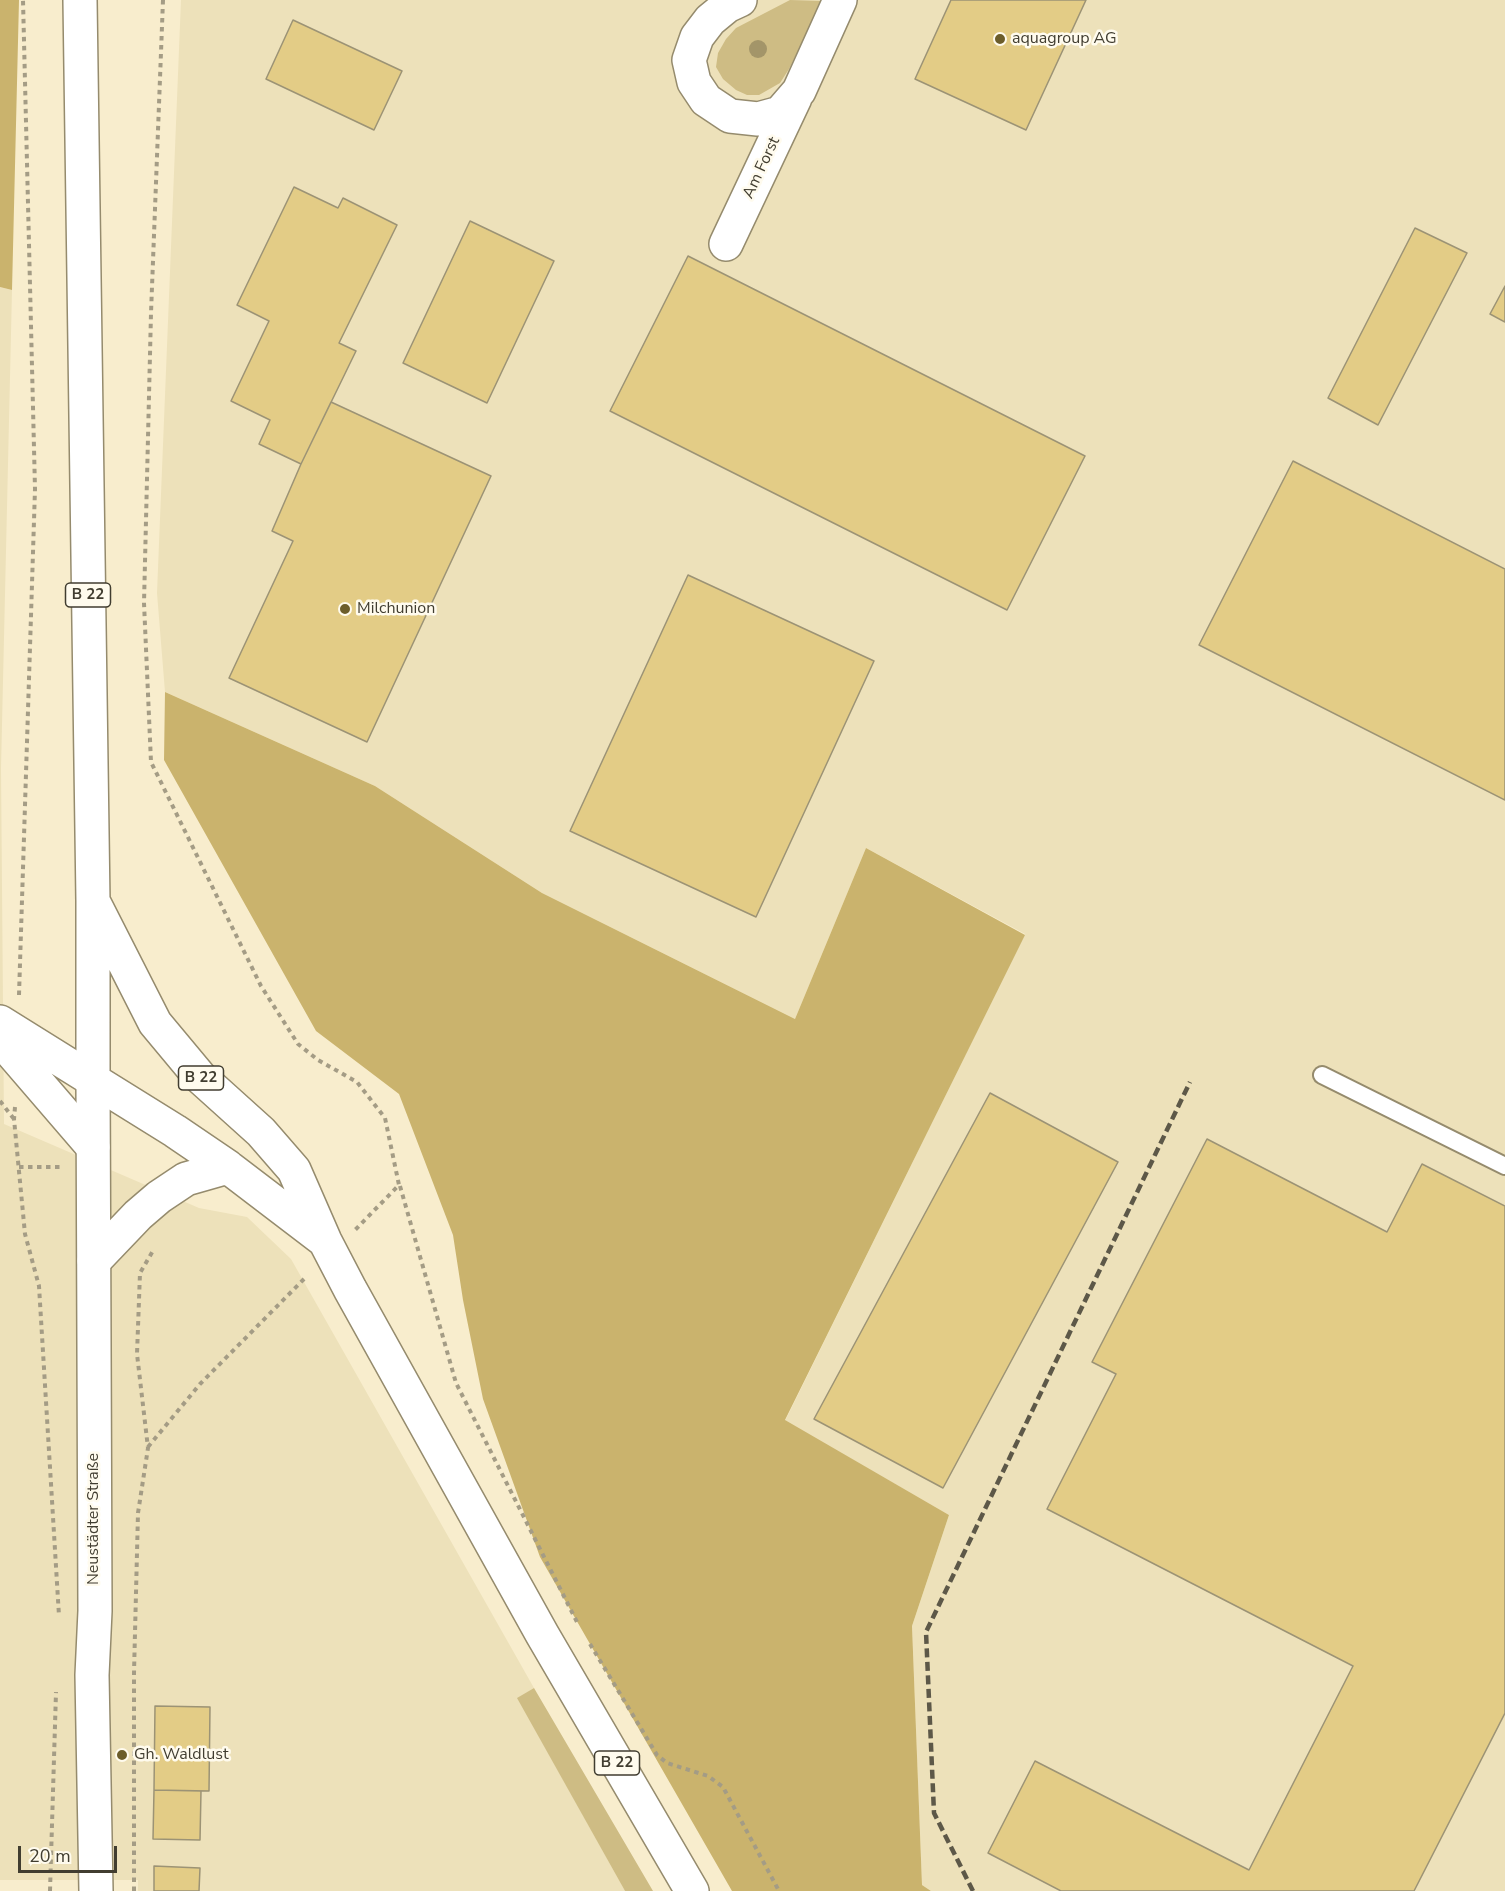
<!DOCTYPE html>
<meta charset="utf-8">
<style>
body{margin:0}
#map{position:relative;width:1505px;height:1891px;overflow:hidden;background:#f8edcd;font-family:"Nunito Sans",sans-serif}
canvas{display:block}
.scale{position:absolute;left:18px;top:1846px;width:99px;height:27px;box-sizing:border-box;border:3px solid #413d30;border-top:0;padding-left:8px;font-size:18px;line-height:21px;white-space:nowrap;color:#413d30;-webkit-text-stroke:4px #fffbee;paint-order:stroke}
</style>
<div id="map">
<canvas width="1505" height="1891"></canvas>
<div class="scale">20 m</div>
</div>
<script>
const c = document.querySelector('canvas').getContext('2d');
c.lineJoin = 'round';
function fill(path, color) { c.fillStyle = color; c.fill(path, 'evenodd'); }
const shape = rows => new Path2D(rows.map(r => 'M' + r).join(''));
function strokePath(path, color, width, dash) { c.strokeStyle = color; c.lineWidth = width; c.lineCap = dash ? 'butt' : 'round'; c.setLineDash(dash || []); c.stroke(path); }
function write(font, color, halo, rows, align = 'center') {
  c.font = font + ' "Nunito Sans",sans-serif'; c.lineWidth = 5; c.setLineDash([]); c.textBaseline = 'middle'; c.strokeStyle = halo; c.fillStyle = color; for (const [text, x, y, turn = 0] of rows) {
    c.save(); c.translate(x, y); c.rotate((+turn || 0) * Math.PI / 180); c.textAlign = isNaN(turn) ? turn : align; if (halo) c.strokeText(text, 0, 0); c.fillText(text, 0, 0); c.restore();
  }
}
fill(shape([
 [181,0,1505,0,1505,1891,931,1891,922,1885,912,1626,949,1515,785,1421,1025,934,866,848,795,1019,542,893,375,786,165,692,157,593],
 [0,287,12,290,1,768,4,1124,199,1208,247,1217,291,1259,534,1688,518,1698,625,1891,138,1891,138,1880,0,1880]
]), '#ede1ba');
fill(shape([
 [790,0,822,1,789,69,780,83,759,95,747,95,736,90,723,79,716,67,718,53,726,39,736,28],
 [534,1688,653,1891,625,1891,517,1698]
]), '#cebc84');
fill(shape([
 [0,0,19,0,12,290,0,287],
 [165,692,375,786,542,893,795,1019,866,848,1025,935,785,1420,949,1515,912,1626,922,1885,931,1891,732,1891,540,1557,483,1399,463,1300,453,1235,399,1094,316,1031,164,760]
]), '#cab36d');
const building = shape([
 [951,0,1086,0,1026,130,915,79,951,0],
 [293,20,402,71,374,130,266,79,293,20],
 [294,187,338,208,343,198,397,225,339,343,356,351,301,464,259,444,270,420,231,401,269,321,237,305,294,187],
 [470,221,554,261,487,403,403,363,470,221],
 [1415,228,1467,253,1378,425,1328,398,1415,228],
 [688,256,1085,456,1007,610,610,411,688,256],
 [1505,286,1505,322,1490,314,1505,286],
 [331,402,491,476,367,742,229,678,293,541,272,531,301,464,331,402],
 [1293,461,1505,569,1505,800,1199,645,1293,461],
 [688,575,874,661,756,917,570,831,688,575],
 [990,1093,1118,1162,943,1488,814,1419,990,1093],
 [1207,1139,1387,1232,1422,1164,1505,1206,1505,1713,1414,1891,1061,1891,988,1853,1035,1761,1249,1870,1353,1666,1047,1509,1116,1374,1092,1362,1207,1139],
 [155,1706,210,1707,209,1791,154,1790,155,1706],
 [154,1790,201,1791,200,1840,153,1839,154,1790],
 [154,1866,200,1868,199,1891,154,1891,154,1866]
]);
fill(building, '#e3cc86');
strokePath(building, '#9c9375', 1.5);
const service = shape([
 [1322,1075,1505,1166]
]);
const minor = shape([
 [740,0,727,6,710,20,697,37,689,60,694,82,706,100,730,116,758,119,780,113,799,91,840,0],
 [726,244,795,98],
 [0,1022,93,1080],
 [0,1039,93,1147]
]);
const secondary = shape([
 [93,1080,95,1611,92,1675,96,1891]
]);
const primary = shape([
 [80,0,93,901,93,1080,175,1131,228,1167,325,1241],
 [95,905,155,1023,200,1077,261,1132,294,1170,325,1241,350,1289,542,1634,692,1891],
 [94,1261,138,1215,159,1197,186,1179,228,1167]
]);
strokePath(service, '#958b6d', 20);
strokePath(minor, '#958b6d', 36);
strokePath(secondary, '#958b6d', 36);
strokePath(primary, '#958b6d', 36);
strokePath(shape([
 [163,0,151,313,144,603,151,762,261,986,298,1044,318,1060,357,1082,385,1118,399,1185,355,1230],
 [19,995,35,489,23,0],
 [0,1101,14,1119],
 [15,1107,14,1119,25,1234,39,1286,59,1616],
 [19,1167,62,1167],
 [400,1186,456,1383,578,1624],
 [148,1447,200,1384,306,1277],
 [590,1644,657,1755,667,1763,708,1776,723,1787,779,1891],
 [50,1891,56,1692],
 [134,1891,134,1673,138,1513,148,1448,137,1354,140,1273,154,1249]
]), '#a49c85', 4, [4.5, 4.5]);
strokePath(service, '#fff', 16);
strokePath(minor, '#fff', 33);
strokePath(secondary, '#fff', 33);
strokePath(primary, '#fff', 33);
strokePath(shape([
 [973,1891,934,1813,926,1632,1190,1082]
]), '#5d5848', 4.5, [9, 4.5]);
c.fillStyle = '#a39569';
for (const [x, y] of [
 [758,49]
]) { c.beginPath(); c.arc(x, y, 9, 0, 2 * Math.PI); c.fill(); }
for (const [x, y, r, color] of [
 [1000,39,6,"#6c5d2a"],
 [345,609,6,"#6c5d2a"],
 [122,1755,6,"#6c5d2a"]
]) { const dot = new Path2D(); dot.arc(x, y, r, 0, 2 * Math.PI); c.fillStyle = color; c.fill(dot); strokePath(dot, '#fffbee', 2); }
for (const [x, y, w] of [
 [88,595,45],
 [201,1078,45],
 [617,1763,45]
]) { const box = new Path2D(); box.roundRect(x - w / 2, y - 12, w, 24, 4.5); c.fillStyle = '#fffbee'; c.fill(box); strokePath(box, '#413d30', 1.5); }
write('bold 15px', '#413d30', null, [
 ["B 22",88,595],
 ["B 22",201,1078],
 ["B 22",617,1763]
]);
write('16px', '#413d30', '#fffbee', [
 ["aquagroup AG",1012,39],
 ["Milchunion",357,609],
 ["Gh. Waldlust",134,1755]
], 'left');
write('16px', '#413d30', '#fffbee', [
 ["Am Forst",762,168,-65],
 ["Neustädter Straße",94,1519,-90]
]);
</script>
